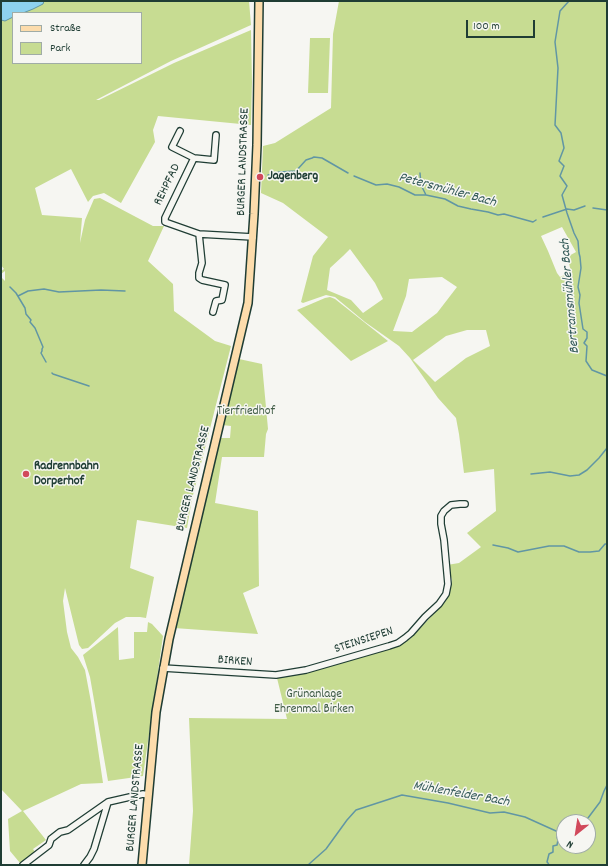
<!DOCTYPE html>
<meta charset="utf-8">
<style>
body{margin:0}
#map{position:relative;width:608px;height:866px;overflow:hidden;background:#f6f6f2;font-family:Dekko,sans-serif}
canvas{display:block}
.frame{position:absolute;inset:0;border:2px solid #1f3d34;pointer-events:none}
.legend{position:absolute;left:12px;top:12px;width:130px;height:52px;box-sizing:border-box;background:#f6f6f2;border:1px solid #a0aca6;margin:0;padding:5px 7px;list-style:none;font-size:12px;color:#1f3d34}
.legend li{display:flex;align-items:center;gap:8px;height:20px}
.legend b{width:20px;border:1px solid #a0aca6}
.north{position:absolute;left:556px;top:814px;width:40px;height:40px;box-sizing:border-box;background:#f6f6f2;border:1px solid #a0aca6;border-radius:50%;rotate:210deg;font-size:11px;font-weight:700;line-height:16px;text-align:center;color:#1f3d34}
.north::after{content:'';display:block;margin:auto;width:14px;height:18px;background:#d1495b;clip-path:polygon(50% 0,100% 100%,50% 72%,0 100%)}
.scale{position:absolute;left:466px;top:20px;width:69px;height:18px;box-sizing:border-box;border:2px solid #1f3d34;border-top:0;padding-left:5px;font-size:12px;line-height:14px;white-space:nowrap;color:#1f3d34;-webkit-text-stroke:3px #f6f6f2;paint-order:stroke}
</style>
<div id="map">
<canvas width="608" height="866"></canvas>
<div class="frame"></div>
<ul class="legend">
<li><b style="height:5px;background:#fcdcac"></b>Straße</li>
<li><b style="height:11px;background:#c7dc92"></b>Park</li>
</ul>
<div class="north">N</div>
<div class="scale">100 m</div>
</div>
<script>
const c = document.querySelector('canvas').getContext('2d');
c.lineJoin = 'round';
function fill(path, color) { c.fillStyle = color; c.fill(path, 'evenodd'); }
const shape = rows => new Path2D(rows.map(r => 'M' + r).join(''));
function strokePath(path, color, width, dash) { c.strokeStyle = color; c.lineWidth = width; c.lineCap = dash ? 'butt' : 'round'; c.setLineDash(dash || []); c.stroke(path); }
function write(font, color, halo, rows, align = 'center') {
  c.font = font + ' Dekko,sans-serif'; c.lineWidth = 3; c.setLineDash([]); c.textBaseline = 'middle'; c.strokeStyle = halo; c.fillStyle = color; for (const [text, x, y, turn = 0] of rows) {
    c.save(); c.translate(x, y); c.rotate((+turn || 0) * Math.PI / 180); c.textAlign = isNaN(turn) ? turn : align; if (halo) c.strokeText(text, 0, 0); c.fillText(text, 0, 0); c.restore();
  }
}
fill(shape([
 [1,1,249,1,251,25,171,61,96,100,99,100,174,63,251,30,252,82,251,125,158,116,153,130,155,142,121,203,104,193,93,196,88,202,71,169,35,188,42,215,82,218,80,243,85,220,94,199,100,198,153,226,164,226,148,261,173,284,174,311,215,341,231,346,192,499,187,528,137,520,130,568,154,577,146,618,140,617,126,617,115,623,88,648,82,649,79,645,65,588,63,601,67,632,71,648,78,657,85,670,91,702,103,783,81,784,23,811,46,840,33,849,35,852,20,863,10,851,8,819,22,811,1,789,1,277,5,281,5,271,1,274,1,271,4,269,1,265],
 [13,13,141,13,141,63,13,63],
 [339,1,607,1,607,865,189,865,193,811,189,718,287,719,277,678,335,664,400,645,410,639,445,602,449,594,452,580,447,565,459,563,481,547,467,533,496,511,494,469,464,473,459,434,456,418,438,398,410,358,399,346,365,322,335,297,326,295,303,303,301,302,313,256,328,237,283,203,261,193,263,146,275,143,331,108,333,34],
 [562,227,576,252,567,257,569,263,571,272,560,277,557,273,548,251,541,236],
 [350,249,375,283,383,299,363,313,351,300,327,290,330,268,343,256],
 [442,277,457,287,437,313,412,332,393,331,406,296,409,279],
 [467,330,486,330,490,346,466,358,435,382,413,360,446,336],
 [564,822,588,822,588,846,564,846],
 [310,38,330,38,328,93,308,93],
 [330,297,335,299,388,341,351,361,297,310,325,298],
 [239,359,262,364,268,429,266,434,264,457,222,457,215,503,258,511,259,586,243,593,258,634,174,628,219,438,230,438,231,426,222,425],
 [148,622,152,624,163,636,143,776,108,781,90,677,83,655,118,627,119,660,134,658,134,632,147,632]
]), '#c7dc92');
const water = shape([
 [1,1,44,1,43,4,33,9,23,13,13,13,13,17,5,21,1,20,1,1]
]);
fill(water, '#8dd2ee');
strokePath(water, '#6196a4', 1);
strokePath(shape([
 [569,1,560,11,555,42,558,68,555,125,561,133,564,148,559,161,564,166,560,176,567,186,562,195,567,213,574,233,578,241,579,253,580,257,581,268,578,287,580,295,579,303,583,329,587,332,587,338,584,343,587,346,586,361,592,370,607,376],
 [420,173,421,185,426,195],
 [268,175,275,174,279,172,296,171,306,160,312,158,314,157,322,158,348,173],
 [354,176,376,185,387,184,399,187,415,195,426,195,445,199,458,206,471,209,488,212,498,215,504,214,533,222,536,220],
 [593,208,607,210],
 [543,217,567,209,574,210,585,206],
 [10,287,16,293,25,308,26,314,31,320,30,322,35,328,43,347,42,349,42,351,41,353,46,362],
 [18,296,28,291,44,289,59,292,101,290,125,291],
 [52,373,53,374,89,386],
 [531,474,550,472,570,476,579,475,587,470,599,458,607,448],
 [493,545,508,548,518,552,549,546,564,546,579,552,590,552,599,551,605,544,607,544],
 [584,822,588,818,600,802,604,791,607,785],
 [308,865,326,849,347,820,356,810,402,795,448,803,490,813,504,812,525,817,556,831,563,831],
 [549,865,548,863,547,862,549,854,553,852,553,846,557,845,558,840,557,837,559,834,564,830]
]), '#6196a4', 1.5);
const minor = shape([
 [180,131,172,147,194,158,165,218,165,222,199,234,253,237],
 [194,158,214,160,216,135],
 [199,234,202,263,199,273,199,278,202,280,225,285,222,300,216,301,213,312],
 [163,668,276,675,306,670,389,646,398,643,405,638,411,633,425,617,439,604,446,594,448,584,444,540,441,524,441,516,444,511,451,505,460,504,465,504],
 [23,865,49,845,51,839,60,832,68,830,108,802,143,794,148,795],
 [84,865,90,857,94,849,108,802]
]);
const major = shape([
 [142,865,156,712,169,639,248,303,254,214,257,145,259,1]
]);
strokePath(minor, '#1f3d34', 8);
strokePath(major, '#1f3d34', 10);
strokePath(minor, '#f6f6f2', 5.5);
strokePath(major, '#fcdcac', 7);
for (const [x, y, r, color] of [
 [260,177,4,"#d1495b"],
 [26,474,4,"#d1495b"]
]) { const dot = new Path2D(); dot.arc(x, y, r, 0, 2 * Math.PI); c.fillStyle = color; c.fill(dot); strokePath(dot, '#f6f6f2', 1.5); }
write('13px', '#1f3d34', '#f6f6f2', [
 ["BURGER LANDSTRASSE",244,162,-88],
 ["REHPFAD",168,185,-64],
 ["BURGER LANDSTRASSE",194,479,-76],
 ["STEINSIEPEN",364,641,-18],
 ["BIRKEN",235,662,4],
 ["BURGER LANDSTRASSE",136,798,-85]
]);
write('bold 13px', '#1f3d34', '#f6f6f2', [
 ["Jagenberg",268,177],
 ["Radrennbahn",34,467],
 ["Dorperhof",34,482]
], 'left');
write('13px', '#415d47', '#f6f6f2', [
 ["Tierfriedhof",246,412],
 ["Grünanlage",314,695],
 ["Ehrenmal Birken",314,710]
]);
write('italic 14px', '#355b59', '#f6f6f2', [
 ["Petersmühler Bach",447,191,15],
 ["Bertramsmühler Bach",571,296,-95],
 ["Mühlenfelder Bach",461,795,10]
]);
</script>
